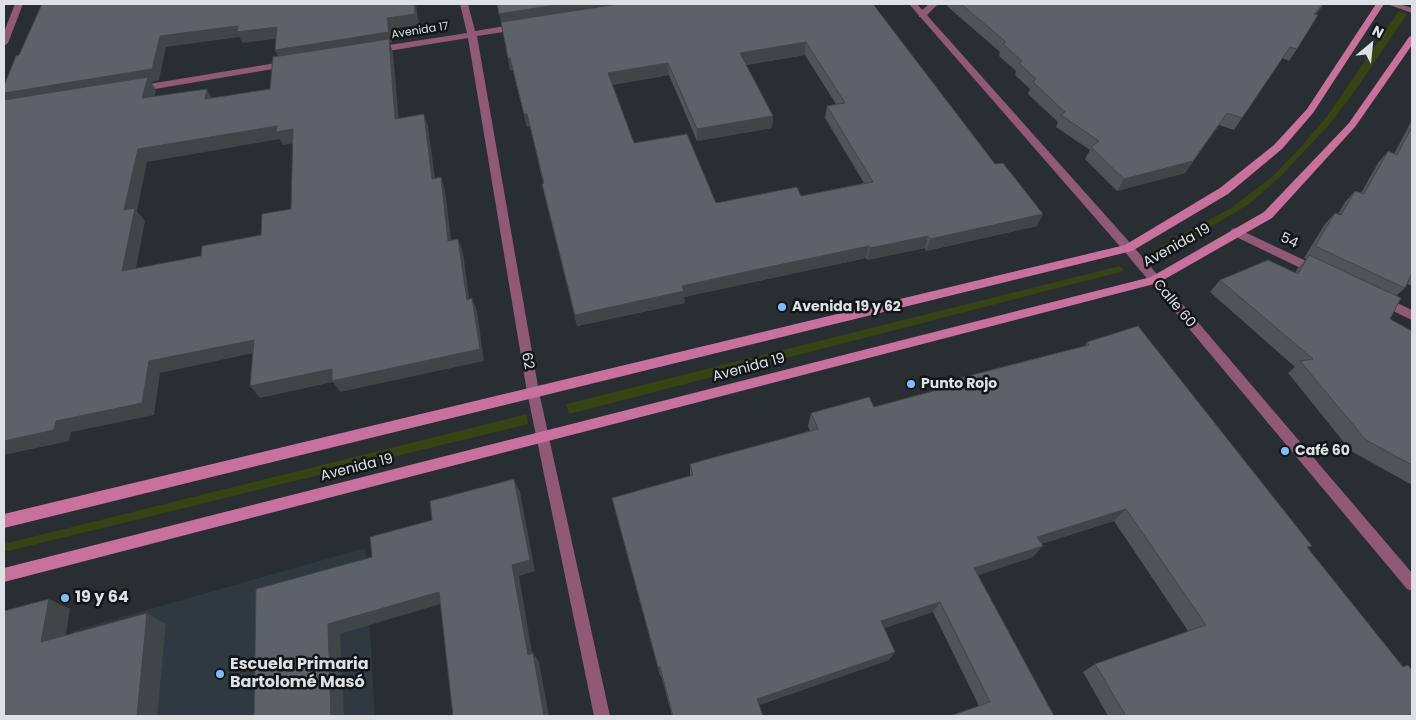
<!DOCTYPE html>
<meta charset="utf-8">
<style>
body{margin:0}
#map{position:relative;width:1416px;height:720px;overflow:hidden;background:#292e32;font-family:Poppins,sans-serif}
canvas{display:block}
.frame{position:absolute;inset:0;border:5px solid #dee1e4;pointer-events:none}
.north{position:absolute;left:1346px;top:20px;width:50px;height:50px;-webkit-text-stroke:4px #131618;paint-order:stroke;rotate:28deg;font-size:14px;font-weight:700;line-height:20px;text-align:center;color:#dee1e4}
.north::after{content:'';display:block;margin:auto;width:18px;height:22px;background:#dee1e4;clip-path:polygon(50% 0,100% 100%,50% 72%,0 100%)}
</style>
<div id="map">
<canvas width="1416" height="720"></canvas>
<div class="frame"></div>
<div class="north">N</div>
</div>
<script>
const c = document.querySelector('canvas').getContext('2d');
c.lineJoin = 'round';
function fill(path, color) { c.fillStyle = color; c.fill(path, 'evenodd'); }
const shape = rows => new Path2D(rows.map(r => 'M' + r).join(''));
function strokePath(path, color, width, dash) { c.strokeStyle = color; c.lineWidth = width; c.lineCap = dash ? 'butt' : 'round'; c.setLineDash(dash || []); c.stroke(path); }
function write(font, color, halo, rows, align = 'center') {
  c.font = font + ' Poppins,sans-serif'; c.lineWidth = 5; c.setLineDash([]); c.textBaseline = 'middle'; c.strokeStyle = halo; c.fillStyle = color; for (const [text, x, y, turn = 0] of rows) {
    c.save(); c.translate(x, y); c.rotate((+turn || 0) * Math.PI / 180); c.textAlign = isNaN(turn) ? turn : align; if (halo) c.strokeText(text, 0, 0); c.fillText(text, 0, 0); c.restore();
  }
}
fill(shape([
 [365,548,375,716,62,716,73,631]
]), '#2e3941');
fill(shape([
 [1399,11,1407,14,1354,92,1329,125,1279,178,1249,204,1214,225,1158,255,1152,251,1231,208,1273,176,1301,147,1328,115],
 [1120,266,1124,271,569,414,566,404],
 [527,414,528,424,4,552,4,544]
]), '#364312');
fill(shape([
 [15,4,23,4,8,43,4,46,4,32,15,4],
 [460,4,468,4,475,31,517,24,521,27,517,30,477,36,539,392,610,716,594,716,527,392,468,38,376,53,372,50,376,47,467,33,460,4],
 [929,4,938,4,925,17,919,17,919,13,929,4],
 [1387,4,1399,4,1412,8,1412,13,1387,4],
 [288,61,293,64,291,66,137,92,132,89,137,86,288,61],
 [1236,228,1321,268,1323,271,1321,274,1313,274,1232,235,1230,232,1232,229,1236,228],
 [1380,295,1412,310,1412,320,1376,303,1374,300,1380,295]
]), '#905975');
fill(shape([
 [909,4,917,4,1132,245,1412,573,1412,591,1407,589,1124,251,909,4]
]), '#905975');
fill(shape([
 [1376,4,1384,4,1313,113,1282,149,1228,194,1132,251,4,528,4,514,1125,245,1220,188,1274,145,1307,109,1376,4],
 [1412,36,1412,45,1355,127,1272,218,1158,283,4,582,4,568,1151,277,1264,212,1349,123,1409,37,1412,36]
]), '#c8709e');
fill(shape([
 [873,4,1037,226,926,251,925,248,867,260,866,258,744,284,684,297,685,303,577,326,545,196,543,183,530,126,527,127,513,70,510,71],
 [805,55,836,104,827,106,825,118,864,183,801,196,716,203,634,143,612,85,669,75,697,141,772,128,773,116,746,65],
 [948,4,1324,4,1316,14,1297,49,1289,61,1282,58,1234,130,1219,125,1185,173,1117,191,1085,159,1090,150,1056,127,1058,122,1028,94,1030,89,1015,75,1016,71,999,56,1000,52,947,6],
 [1412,120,1412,286,1407,284,1405,288,1396,296,1390,319,1412,331,1412,485,1351,451,1288,373,1295,367,1210,292,1220,280,1295,273,1298,268,1306,259,1304,258,1325,224,1335,213,1338,214,1345,202,1355,191,1361,193,1378,163,1388,151,1394,154],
 [1087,342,1308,548,1412,716,1108,716,1083,672,1095,664,1188,631,1114,521,1041,544,1033,557,978,575,1054,716,979,706,933,612,884,628,889,660,759,705,763,716,672,716,661,675,660,676,612,498,690,476,690,464,810,431,808,426,811,413,874,407,958,384,960,378,1085,346]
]), '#4f5459');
fill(shape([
 [414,4,416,4,419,25,391,29,392,43,390,43,393,52,400,132,280,61,275,50,387,18],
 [561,4,639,4,502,26,499,14],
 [1323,4,1324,4,1307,26,1314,14],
 [238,26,277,27,282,38,243,43,239,37,166,47,159,80,151,82,156,90,151,112,10,104,4,97,4,93,160,36],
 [806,42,805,55,739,66,740,53],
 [508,58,510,58,513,70,510,71],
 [668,63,669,75,610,85,608,73],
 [207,89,214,102,205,99],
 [1227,113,1185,173,1117,191,1124,179],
 [424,114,428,127,437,192,432,179],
 [524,114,527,114,530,126,527,127],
 [773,116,772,128,697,141,697,129],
 [277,126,293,129,300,142,283,145,280,139,147,162,137,211,145,221,133,284,122,271,124,210,138,149],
 [441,177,445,190,453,254,448,241],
 [1043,214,1037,226,926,251,930,239],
 [928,236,925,248,867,260,870,248],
 [458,239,463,252,471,312,467,300],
 [869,246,866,258,684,297,685,303,577,326,575,315,682,286],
 [472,298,477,311,484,361,340,392,333,382,260,398,250,386,332,369],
 [254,340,263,351,160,373,154,415,71,432,69,441,4,455,4,441,56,421,149,361],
 [514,479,520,492,535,571,519,576,534,664,528,655,512,565],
 [1126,509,1114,521,1028,548,1037,537],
 [1043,546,1033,557,967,579,974,568],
 [439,592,447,602,340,634,344,716,331,716,328,624],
 [49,599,70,609,63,652,41,642],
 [940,602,933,612,876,631,881,621],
 [147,613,166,624,157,716,137,716],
 [895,652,889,660,755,706,757,699],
 [533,653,539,662,549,716,544,716],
 [658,667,660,667,661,675,660,676]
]), '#404548');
const building = shape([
 [42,4,414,4,415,14,387,18,389,32,275,50,277,27,237,32,238,26,160,36,152,69,4,93,4,86,16,56,19,55,42,4],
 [497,4,561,4,499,14,497,4],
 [618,4,873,4,995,164,1003,163,1043,214,930,239,928,236,870,248,869,246,745,272,682,286,684,291,575,315,542,184,544,183,527,114,524,114,510,58,508,58,501,22,618,4],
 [806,42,845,103,827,106,873,182,801,196,797,187,716,203,687,134,634,143,608,73,668,63,697,129,773,116,740,53,806,42],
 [961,4,1323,4,1314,14,1318,15,1297,49,1290,47,1242,118,1227,113,1193,161,1124,179,1091,147,1099,141,1061,115,1065,112,1033,82,1036,79,1019,63,1022,61,1003,44,1006,42,961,4],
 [389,39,395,119,424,114,432,179,441,177,448,241,458,239,467,300,472,298,480,349,332,381,332,369,250,386,254,340,149,361,142,403,56,421,54,430,4,441,4,100,148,77,142,98,207,89,205,99,270,89,273,57,389,39],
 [277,126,276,132,293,129,291,209,262,214,261,235,202,246,201,256,122,271,135,208,124,210,138,149,277,126],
 [1412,127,1412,273,1405,288,1315,246,1335,213,1341,215,1355,191,1364,194,1388,151,1397,155,1412,127],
 [1309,255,1401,298,1390,319,1412,331,1412,465,1366,440,1300,361,1313,359,1220,280,1268,260,1298,274,1309,255],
 [1138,326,1312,546,1307,547,1403,667,1408,665,1412,670,1412,716,1126,716,1095,664,1206,625,1126,509,1037,537,1043,546,974,568,1054,716,950,716,990,702,940,602,881,621,895,652,757,699,763,716,673,716,660,667,658,667,612,498,693,475,690,464,818,429,811,413,869,397,874,407,963,383,960,378,1089,345,1087,342,1138,326],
 [514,479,530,560,512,565,528,655,533,653,544,716,453,716,439,592,328,624,331,716,254,716,256,589,372,557,370,537,432,520,430,501,514,479],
 [49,599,41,642,147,613,137,716,4,716,4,611,49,599]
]);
fill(building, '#5c6267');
strokePath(building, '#404548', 1);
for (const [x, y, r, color] of [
 [782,307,5,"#83bcfb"],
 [911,384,5,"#83bcfb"],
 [1285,451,5,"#83bcfb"],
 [65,598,5,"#83bcfb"],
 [220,674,5,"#83bcfb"]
]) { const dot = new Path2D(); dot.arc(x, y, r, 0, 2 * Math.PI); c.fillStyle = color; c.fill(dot); strokePath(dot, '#131618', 2); }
write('11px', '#dee1e4', '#131618', [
 ["Avenida 17",420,31,-9]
]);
write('14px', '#dee1e4', '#131618', [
 ["54",1289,241,25],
 ["Avenida 19",1177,246,-29],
 ["Calle 60",1174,304,50],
 ["62",527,361,80],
 ["Avenida 19",749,368,-15],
 ["Avenida 19",357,468,-14]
]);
write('bold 14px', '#dee1e4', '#131618', [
 ["Avenida 19 y 62",792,307],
 ["Punto Rojo",921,384],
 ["Café 60",1295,451]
], 'left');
write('bold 16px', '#dee1e4', '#131618', [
 ["19 y 64",75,598],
 ["Escuela Primaria",230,665],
 ["Bartolomé Masó",230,683]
], 'left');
</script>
